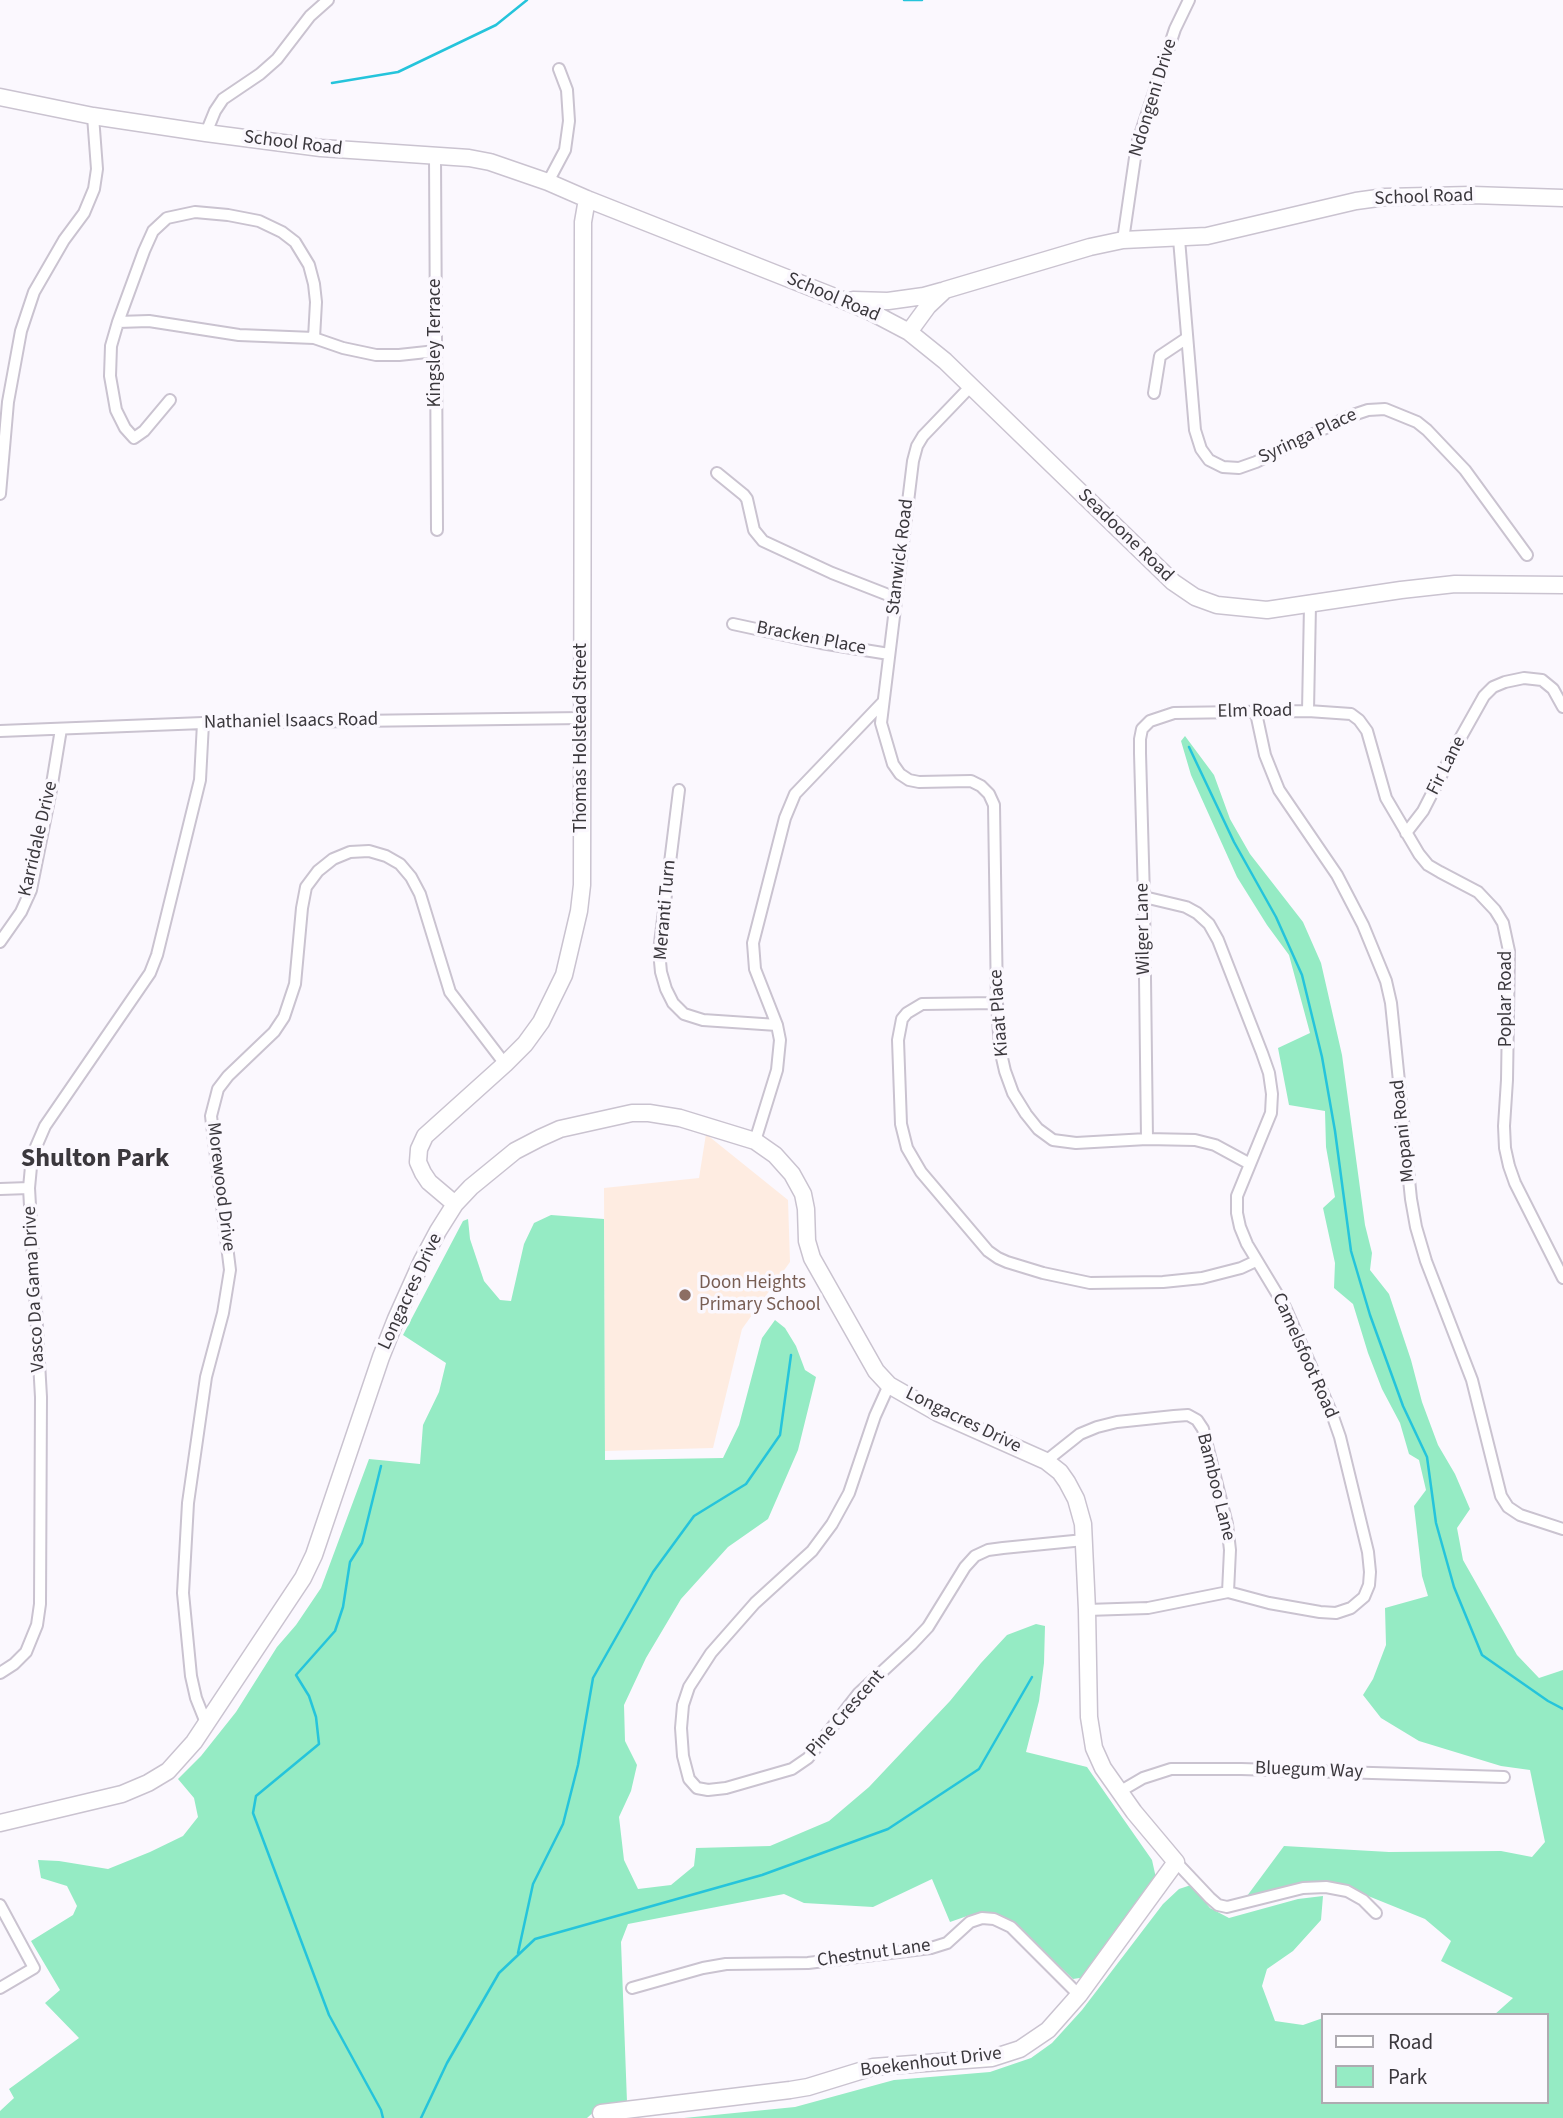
<!DOCTYPE html>
<style>
body{margin:0}
#map{position:relative;width:1563px;height:2118px;overflow:hidden;background:#fbf8fe;font-family:"Source Sans 3",sans-serif}
canvas{display:block}
.legend{position:absolute;left:1321px;top:2013px;width:228px;height:91px;box-sizing:border-box;background:#fbf8fe;border:2px solid #aeabb1;margin:0;padding:9px 12px;list-style:none;font-size:21px;color:#3b383d}
.legend li{display:flex;align-items:center;gap:14px;height:35px}
.legend b{width:35px;border:2px solid #aeabb1}
</style>
<div id="map">
<canvas width="1563" height="2118"></canvas>
<ul class="legend">
<li><b style="height:9px;background:#fff"></b>Road</li>
<li><b style="height:19px;background:#95ebc4"></b>Park</li>
</ul>
</div>
<script>
const c = document.querySelector('canvas').getContext('2d');
c.lineJoin = 'round';
function fill(path, color) { c.fillStyle = color; c.fill(path, 'evenodd'); }
const shape = rows => new Path2D(rows.map(r => 'M' + r).join(''));
function strokePath(path, color, width, dash) { c.strokeStyle = color; c.lineWidth = width; c.lineCap = dash ? 'butt' : 'round'; c.setLineDash(dash || []); c.stroke(path); }
function write(font, color, halo, rows, align = 'center') {
  c.font = font + ' "Source Sans 3",sans-serif'; c.lineWidth = 7; c.setLineDash([]); c.textBaseline = 'middle'; c.strokeStyle = halo; c.fillStyle = color; for (const [text, x, y, turn = 0] of rows) {
    c.save(); c.translate(x, y); c.rotate((+turn || 0) * Math.PI / 180); c.textAlign = isNaN(turn) ? turn : align; if (halo) c.strokeText(text, 0, 0); c.fillText(text, 0, 0); c.restore();
  }
}
fill(shape([
 [706,1134,788,1200,790,1262,742,1329,713,1448,605,1451,604,1188,699,1178]
]), '#feece1');
fill(shape([
 [1185,736,1214,775,1230,819,1250,854,1303,922,1321,963,1342,1055,1365,1225,1372,1253,1370,1270,1389,1294,1411,1360,1422,1402,1438,1445,1455,1474,1470,1509,1457,1528,1463,1560,1517,1655,1539,1678,1563,1670,1563,2118,684,2118,795,2107,894,2080,990,2072,1031,2058,1052,2043,1082,2010,1163,1904,1179,1889,1191,1885,1210,1908,1229,1918,1298,1899,1323,1896,1321,1920,1293,1951,1267,1969,1262,1986,1275,2021,1303,2025,1323,2018,1323,2102,1547,2102,1547,2015,1494,2015,1513,1998,1441,1961,1451,1941,1425,1919,1336,1883,1310,1883,1247,1896,1284,1846,1389,1852,1501,1851,1532,1857,1545,1842,1530,1770,1501,1766,1419,1741,1381,1718,1363,1695,1373,1679,1386,1645,1385,1608,1428,1596,1422,1576,1414,1506,1426,1490,1419,1460,1409,1454,1400,1423,1382,1389,1368,1353,1353,1304,1334,1288,1335,1263,1323,1208,1335,1197,1326,1147,1325,1111,1289,1105,1278,1048,1310,1033,1289,955,1267,925,1237,877,1191,775,1181,741],
 [551,1215,604,1219,605,1460,723,1458,739,1425,762,1338,775,1320,785,1328,796,1346,805,1370,816,1377,798,1450,768,1519,728,1547,681,1599,646,1658,624,1705,625,1741,637,1765,631,1791,619,1817,624,1860,638,1889,671,1885,694,1866,696,1848,770,1846,829,1821,869,1787,950,1701,981,1663,1007,1635,1036,1624,1045,1626,1044,1663,1039,1701,1026,1752,1087,1767,1152,1860,1156,1878,1086,1977,1073,1979,1015,1924,1002,1917,986,1913,970,1915,950,1922,932,1879,873,1907,804,1903,784,1894,628,1924,621,1942,627,2102,596,2110,587,2118,0,2118,0,2111,14,2098,9,2089,79,2038,45,2003,60,1990,31,1941,73,1915,77,1906,67,1886,41,1878,38,1860,59,1861,108,1869,150,1852,183,1836,198,1817,194,1798,178,1779,201,1756,236,1712,277,1647,296,1625,321,1588,369,1459,420,1464,423,1425,439,1392,446,1363,403,1335,463,1221,468,1219,470,1239,484,1281,500,1300,511,1301,524,1244,534,1223]
]), '#95ebc4');
strokePath(shape([
 [904,0,922,0],
 [332,83,398,72,496,25,527,0],
 [1189,747,1234,842,1276,917,1302,975,1322,1057,1335,1131,1351,1251,1370,1315,1403,1406,1427,1457,1436,1523,1454,1587,1482,1655,1548,1701,1563,1709],
 [381,1466,362,1543,350,1562,343,1607,335,1631,296,1675,309,1696,316,1717,319,1744,256,1796,253,1813,329,2015,381,2110,383,2118],
 [518,1953,533,1884,563,1824,578,1765,593,1678,653,1572,694,1516,746,1484,780,1435,791,1355],
 [421,2118,447,2063,499,1973,535,1939,762,1875,888,1829,979,1769,1032,1677]
]), '#25c4db', 2.5);
const street = shape([
 [206,133,215,111,223,99,260,74,277,59,310,16,328,0],
 [435,156,437,530],
 [548,182,565,150,569,121,567,90,559,69],
 [1179,239,1195,430,1201,449,1209,460,1223,467,1239,468,1256,462,1350,416,1368,410,1385,409,1417,422,1427,430,1465,470,1527,555],
 [1123,240,1137,144,1175,29,1189,0],
 [118,322,149,321,239,335,314,338,343,348,376,355,399,355,436,351],
 [971,386,923,436,917,446,913,461,881,723,893,764,900,774,909,780,919,782,971,781,981,786,989,794,994,805,997,1003,1000,1049,1005,1071,1013,1093,1026,1114,1038,1129,1053,1140,1076,1143,1147,1139,1195,1140,1215,1145,1250,1164],
 [1154,393,1160,356,1187,338],
 [170,400,144,431,134,438,125,428,116,410,110,376,111,346,118,322,144,251,153,231,167,218,195,212,228,215,259,221,282,232,295,242,309,265,314,284,316,302,314,338],
 [717,473,744,495,747,499,754,530,763,541,832,573,896,598],
 [0,494,8,402,21,331,34,292,64,240,84,213,94,189,97,169,93,116],
 [733,624,821,643,889,654],
 [1308,711,1310,605],
 [1256,713,1265,755,1279,790,1337,875,1363,925,1386,981,1391,1003,1411,1199,1416,1227,1426,1261,1472,1380,1501,1496,1508,1507,1520,1515,1563,1529],
 [0,731,203,723,582,718],
 [679,790,659,951,661,972,666,989,673,1003,684,1014,703,1020,777,1025],
 [1406,833,1423,811,1461,737,1484,696,1493,687,1505,682,1524,678,1542,680,1553,689,1563,707],
 [0,942,21,912,31,890,51,790,61,729],
 [997,1003,922,1004,907,1013,902,1019,898,1040,901,1124,907,1148,921,1172,988,1251,998,1258,1007,1262,1043,1273,1090,1283,1163,1282,1202,1278,1241,1268,1256,1261],
 [1147,1139,1144,897,1140,753,1140,739,1142,729,1150,721,1174,713,1308,711,1351,714,1359,720,1367,731,1386,798,1419,854,1428,865,1440,872,1478,892,1495,910,1503,923,1509,951,1507,1080,1504,1126,1505,1148,1509,1166,1515,1183,1563,1278],
 [755,1141,777,1070,780,1040,777,1025,755,969,753,943,785,818,795,794,883,702],
 [0,1189,29,1188],
 [889,1385,875,1416,849,1493,832,1524,812,1551,755,1603,711,1653,689,1687,683,1705,681,1728,683,1756,689,1779,697,1788,708,1790,726,1788,792,1769,808,1758,858,1694,912,1644,928,1627,965,1567,975,1556,988,1550,1003,1548,1084,1540],
 [1046,1461,1080,1434,1097,1427,1117,1422,1174,1416,1188,1415,1197,1420,1203,1429,1227,1524,1230,1550,1228,1592],
 [1087,1610,1148,1608,1228,1592,1269,1603,1320,1612,1336,1613,1351,1608,1364,1597,1369,1585,1370,1572,1368,1552,1340,1437,1332,1414,1285,1307,1247,1244,1240,1227,1237,1213,1237,1196,1271,1113,1272,1094,1269,1073,1262,1053,1218,940,1209,924,1197,913,1186,907,1144,897],
 [0,1673,14,1664,26,1652,37,1625,40,1604,41,1397,29,1188,32,1156,45,1126,150,973,157,955,200,780,203,723],
 [206,1723,196,1698,191,1676,183,1593,188,1503,206,1377,223,1313,230,1270,211,1116,218,1089,228,1076,274,1032,284,1017,295,984,302,908,306,887,318,871,333,859,350,852,369,851,386,856,400,864,411,877,420,894,450,992,505,1064],
 [1119,1792,1143,1778,1171,1769,1241,1769,1504,1777],
 [1176,1862,1210,1898,1218,1905,1227,1907,1303,1888,1326,1887,1347,1891,1363,1900,1376,1913],
 [0,1905,34,1968,0,1988],
 [632,1988,703,1968,726,1964,808,1963,931,1948,947,1943,970,1922,982,1918,994,1919,1011,1927,1079,1995]
]);
const secondary = shape([
 [0,97,93,116,206,133,321,148,469,158,490,162,548,182,587,199,840,299,871,312,909,332,928,306,945,290,1090,247,1123,240,1207,236,1356,201,1385,197,1472,195,1563,198],
 [853,300,888,301,924,296,942,291],
 [909,332,945,361,1173,582,1195,597,1217,605,1267,610,1401,590,1455,584,1563,585],
 [455,1204,429,1182,423,1173,418,1162,419,1149,425,1136,505,1064,525,1044,541,1022,564,975,579,911,582,885,583,222,587,199],
 [0,1823,122,1794,148,1783,168,1771,194,1742,303,1578,314,1555,381,1357,396,1319,422,1261,438,1231,455,1204,471,1187,515,1151,540,1138,560,1129,632,1113,649,1113,680,1118,755,1141,775,1155,792,1174,803,1194,806,1209,807,1241,812,1258,876,1371,889,1385,938,1413,1046,1461,1060,1472,1067,1482,1076,1499,1083,1524,1087,1610,1089,1717,1094,1748,1103,1768,1134,1812,1176,1862,1079,1995,1048,2030,1020,2049,992,2058,873,2067,808,2087,790,2090,601,2113]
]);
strokePath(street, '#cac3d0', 14);
strokePath(secondary, '#cac3d0', 19);
strokePath(street, '#fff', 10);
strokePath(secondary, '#fff', 16);
for (const [x, y, r, color] of [
 [685,1295,7,"#8d6e63"]
]) { const dot = new Path2D(); dot.arc(x, y, r, 0, 2 * Math.PI); c.fillStyle = color; c.fill(dot); strokePath(dot, '#fbf8fe', 2.5); }
write('19px', '#3b383d', '#fbf8fe', [
 ["Ndongeni Drive",1154,98,-73],
 ["School Road",293,144,7],
 ["School Road",1424,198,-2],
 ["School Road",833,298,23],
 ["Kingsley Terrace",436,343,-90],
 ["Syringa Place",1308,437,-25],
 ["Seadoone Road",1125,536,44],
 ["Stanwick Road",901,557,-83],
 ["Bracken Place",811,639,11],
 ["Elm Road",1255,712,-1],
 ["Nathaniel Isaacs Road",291,722,-1],
 ["Thomas Holstead Street",582,738,-90],
 ["Fir Lane",1447,766,-63],
 ["Karridale Drive",39,839,-77],
 ["Meranti Turn",666,910,-85],
 ["Wilger Lane",1144,929,-91],
 ["Poplar Road",1507,999,-90],
 ["Kiaat Place",1000,1013,-94],
 ["Mopani Road",1404,1131,-96],
 ["Morewood Drive",220,1187,83],
 ["Vasco Da Gama Drive",35,1289,-93],
 ["Longacres Drive",411,1292,-65],
 ["Camelsfoot Road",1304,1356,66],
 ["Longacres Drive",963,1421,26],
 ["Bamboo Lane",1215,1487,76],
 ["Pine Crescent",846,1714,-49],
 ["Bluegum Way",1309,1771,2],
 ["Chestnut Lane",874,1954,-8],
 ["Boekenhout Drive",931,2063,-7]
]);
write('19px', '#785e54', '#fbf8fe', [
 ["Doon Heights",699,1284],
 ["Primary School",699,1306]
], 'left');
write('bold 26px', '#3b383d', '#fbf8fe', [
 ["Shulton Park",95,1160]
]);
</script>
